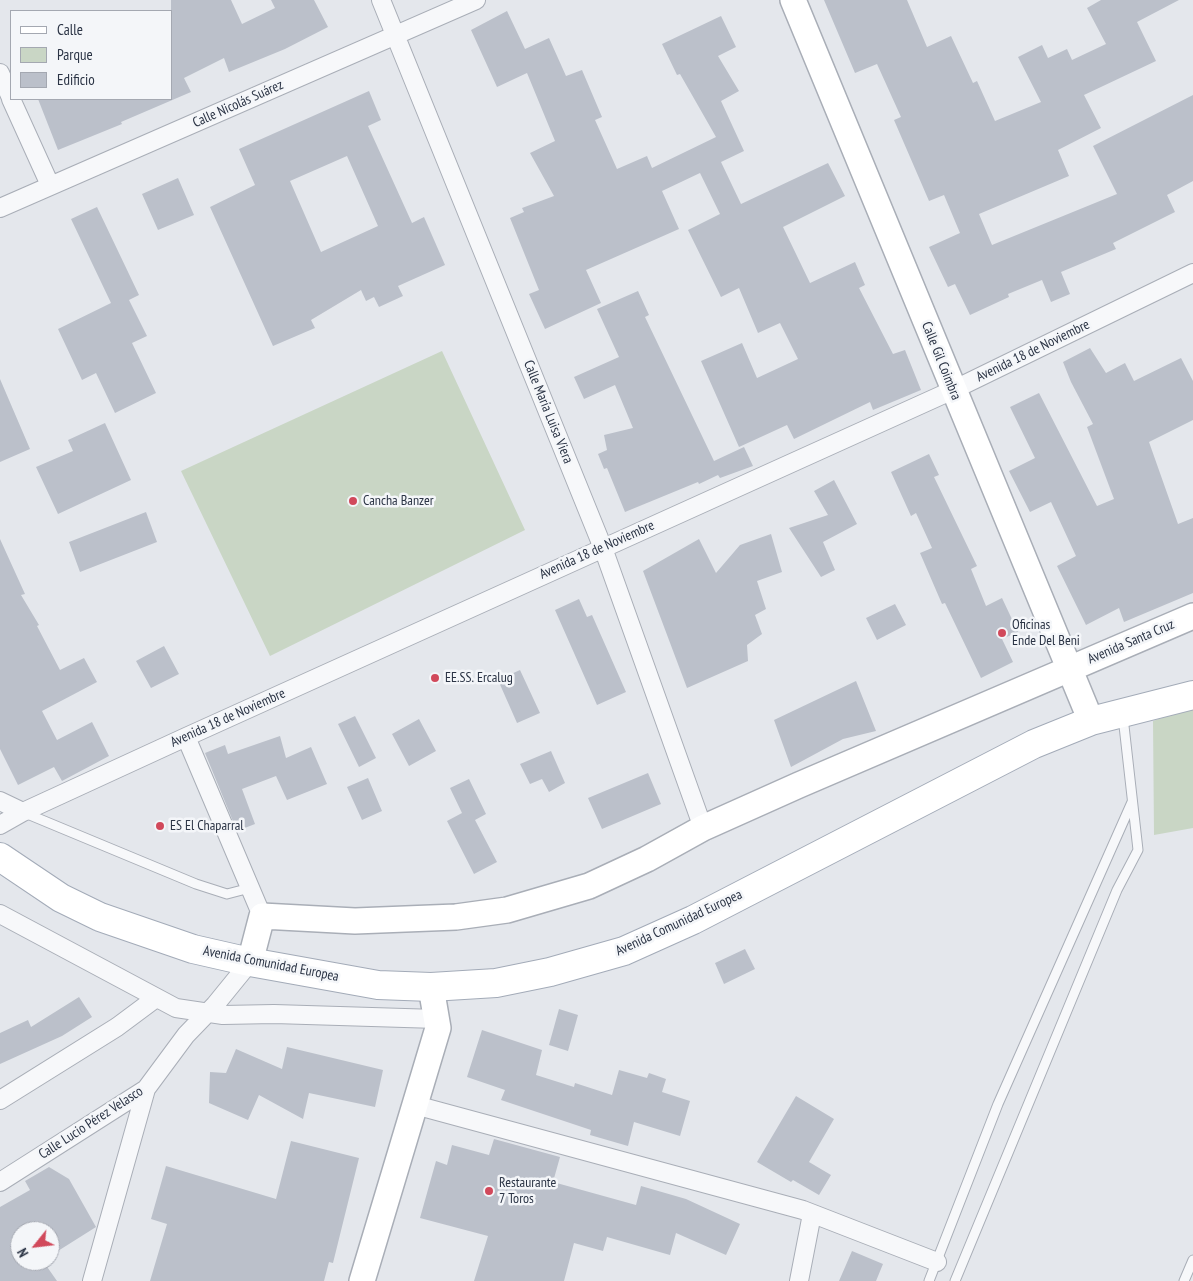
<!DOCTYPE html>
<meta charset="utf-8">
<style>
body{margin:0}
#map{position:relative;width:1193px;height:1281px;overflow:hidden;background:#e4e7ec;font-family:"PT Sans Narrow",sans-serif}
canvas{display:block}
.legend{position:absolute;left:10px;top:10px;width:162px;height:90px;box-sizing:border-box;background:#f4f6f9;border:1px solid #a4a8b1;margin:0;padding:6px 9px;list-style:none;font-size:15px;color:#2b3445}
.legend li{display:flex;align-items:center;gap:10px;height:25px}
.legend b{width:25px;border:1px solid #a4a8b1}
.north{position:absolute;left:10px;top:1221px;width:50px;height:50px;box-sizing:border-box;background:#f4f6f9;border:1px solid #a4a8b1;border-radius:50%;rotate:241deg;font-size:14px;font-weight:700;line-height:20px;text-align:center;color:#2b3445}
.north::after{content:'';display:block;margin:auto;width:18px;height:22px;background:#d1495b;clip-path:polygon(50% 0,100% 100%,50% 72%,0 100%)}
</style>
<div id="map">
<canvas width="1193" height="1281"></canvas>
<ul class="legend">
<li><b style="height:6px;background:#fff"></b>Calle</li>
<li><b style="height:14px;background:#c9d6c5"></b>Parque</li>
<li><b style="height:14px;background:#bbc0ca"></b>Edificio</li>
</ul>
<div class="north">N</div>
</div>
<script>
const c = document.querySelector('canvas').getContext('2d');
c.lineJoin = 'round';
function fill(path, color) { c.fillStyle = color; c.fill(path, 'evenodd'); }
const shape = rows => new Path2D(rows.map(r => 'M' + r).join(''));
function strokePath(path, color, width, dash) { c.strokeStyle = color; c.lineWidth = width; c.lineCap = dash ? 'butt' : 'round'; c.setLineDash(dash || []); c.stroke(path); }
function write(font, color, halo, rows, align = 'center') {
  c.font = font + ' "PT Sans Narrow",sans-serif'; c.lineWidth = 5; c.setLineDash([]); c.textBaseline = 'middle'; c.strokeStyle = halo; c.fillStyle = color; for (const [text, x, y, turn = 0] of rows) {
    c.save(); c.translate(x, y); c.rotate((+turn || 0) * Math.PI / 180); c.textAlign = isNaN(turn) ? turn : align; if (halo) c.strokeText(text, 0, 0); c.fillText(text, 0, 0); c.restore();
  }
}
fill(shape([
 [442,351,525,530,270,656,181,471],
 [1193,707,1193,828,1154,835,1153,721]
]), '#c9d6c5');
fill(shape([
 [171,0,231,0,242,24,275,8,271,0,314,0,328,27,285,49,229,72,224,58,184,78,191,92,121,122,122,124,58,150,38,99,171,99],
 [824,0,907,0,927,47,951,36,973,83,977,81,995,121,1041,102,1018,57,1042,45,1048,58,1067,49,1072,60,1106,44,1087,8,1101,0,1179,0,1137,22,1156,61,1084,95,1101,128,1058,150,1069,176,979,214,992,245,1117,194,1093,146,1193,95,1193,181,1167,195,1175,212,1113,243,1116,249,1061,272,1070,294,1051,302,1042,280,1008,294,1009,297,970,315,955,284,948,287,929,247,960,233,944,195,929,201,894,120,901,117,877,64,855,73],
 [507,11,525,49,549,38,566,76,582,70,602,117,595,120,617,169,647,156,652,168,716,137,680,74,677,75,662,44,721,16,736,47,718,56,739,91,721,101,744,151,721,162,741,204,828,163,845,196,783,227,810,283,855,262,865,285,859,288,893,354,905,350,921,390,873,410,870,402,794,439,787,425,739,447,701,361,742,343,757,378,798,359,780,323,758,333,739,288,721,297,688,230,720,214,700,173,662,191,679,229,586,270,601,303,545,329,529,294,539,290,510,218,524,212,522,208,554,196,530,153,555,141,527,73,497,87,471,30],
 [369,91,381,120,368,126,412,223,424,217,445,265,398,286,403,296,379,307,374,297,366,301,361,290,311,320,315,328,273,346,210,207,255,185,239,149],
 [347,156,378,226,321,252,290,181],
 [178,178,194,215,158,230,142,194],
 [97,207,139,295,129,300,147,336,132,343,156,393,115,413,96,373,82,380,58,329,111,303,71,219],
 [638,291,649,315,645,317,714,461,744,447,753,466,720,478,718,475,699,484,698,482,625,512,607,468,604,469,598,454,607,450,604,435,633,428,615,385,584,399,574,377,619,357,597,309],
 [1090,348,1106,373,1125,363,1134,381,1181,358,1193,381,1193,420,1149,442,1178,524,1193,518,1193,593,1124,622,1119,608,1086,625,1057,566,1076,556,1051,502,1030,512,1009,471,1035,458,1010,407,1039,393,1097,506,1114,499,1087,427,1093,424,1071,382,1063,362],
 [0,379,30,449,0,462],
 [105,423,131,480,58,514,36,467,73,451,68,440],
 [929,454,939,475,934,477,977,566,971,569,986,606,1002,598,1018,632,1002,639,1013,662,981,678,945,603,942,604,920,553,932,548,916,513,911,516,891,472],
 [834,480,857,524,823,542,835,570,821,577,789,528,828,515,814,491],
 [146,512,157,542,80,572,69,542],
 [771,534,782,572,757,581,766,609,755,615,762,634,747,645,748,661,687,688,643,571,699,539,716,573,740,545],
 [0,539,25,594,21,595,39,625,37,626,60,670,84,658,97,682,42,711,57,740,92,722,109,756,62,781,54,767,18,785,0,749],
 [579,599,587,617,592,615,626,692,597,705,555,610],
 [895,604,906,625,877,640,866,618],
 [164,646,179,674,151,688,136,661],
 [520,670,540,713,517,723,498,680],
 [856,681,876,731,843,739,791,767,774,720],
 [355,716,376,758,359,767,338,724],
 [419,719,436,751,409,766,392,734],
 [280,736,286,758,311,747,327,784,287,800,276,776,242,789,255,824,237,831,205,753,225,745,228,754],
 [551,751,565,783,549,792,542,779,530,784,520,764],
 [648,773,661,804,602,829,588,798],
 [368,778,382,811,362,820,347,787],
 [469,779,486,814,475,820,497,862,474,874,447,821,462,813,450,788],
 [745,949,755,969,724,984,715,963],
 [79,997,92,1017,62,1036,0,1064,0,1033,28,1020,31,1027],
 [559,1009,578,1015,568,1051,549,1045],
 [482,1030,542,1050,536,1075,574,1087,575,1083,612,1095,619,1070,647,1078,649,1073,666,1079,662,1092,690,1101,680,1136,634,1122,628,1146,590,1135,591,1130,501,1100,505,1090,467,1077],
 [287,1047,383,1070,375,1107,309,1093,303,1119,259,1095,248,1120,209,1103,210,1072,226,1073,236,1049,282,1069],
 [796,1096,834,1119,809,1162,831,1175,819,1195,793,1180,791,1182,757,1162],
 [494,1139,560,1157,553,1182,636,1205,641,1186,686,1199,740,1224,726,1255,676,1233,670,1255,607,1237,603,1251,574,1243,564,1281,474,1281,488,1236,420,1218,436,1161,447,1165,452,1145,489,1155],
 [291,1141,359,1158,333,1263,329,1262,324,1281,150,1281,167,1224,151,1219,166,1166,276,1199],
 [49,1167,69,1179,96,1227,50,1256,50,1231,20,1231,20,1261,43,1261,57,1281,0,1281,0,1207,30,1190,25,1181],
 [852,1251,883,1264,876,1281,839,1281]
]), '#bbc0ca');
const lane = shape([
 [25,813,196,884,227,894,250,888],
 [929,1281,998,1104,1132,802],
 [955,1281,1117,890,1138,850,1123,717],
 [1184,1281,1193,1260]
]);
const street = shape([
 [381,0,603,548,703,828],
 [0,73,11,98],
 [11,99,50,185],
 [0,208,476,0],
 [186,737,262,916],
 [0,801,23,812],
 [0,825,23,812,186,737,953,390,1193,273],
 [0,914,176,1008,223,1015,274,1014,437,1019],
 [0,1100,117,1027,156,998],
 [415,1105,803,1210,937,1262],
 [0,1182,146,1089,186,1035,215,1005,250,962],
 [92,1281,146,1089],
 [799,1281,812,1214]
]);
const secondary = shape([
 [793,0,1091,721],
 [250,962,262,916,355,921,456,917,507,910,589,886,647,859,703,828,799,785,1193,616],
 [362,1281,438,1028,431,987]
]);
const primary = shape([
 [0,857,61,898,100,917,193,949,250,962,378,985,431,987,496,983,550,972,624,951,693,920,1034,744,1091,721,1193,695]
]);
strokePath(lane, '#a9aeb7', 11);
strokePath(street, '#a9aeb7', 20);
strokePath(secondary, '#a9aeb7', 28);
strokePath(primary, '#a3abb8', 30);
strokePath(lane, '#f7f8fa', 9);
strokePath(street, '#f7f8fa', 18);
strokePath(secondary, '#fff', 25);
strokePath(primary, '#fff', 28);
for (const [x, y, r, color] of [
 [353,501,5,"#d1495b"],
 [1002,633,5,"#d1495b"],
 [435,678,5,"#d1495b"],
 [160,826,5,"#d1495b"],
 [489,1191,5,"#d1495b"]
]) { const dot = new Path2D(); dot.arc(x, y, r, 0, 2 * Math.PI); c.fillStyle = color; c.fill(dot); strokePath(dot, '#f4f6f9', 2); }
write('14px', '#2b3445', '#f4f6f9', [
 ["Calle Nicolás Suárez",238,104,-24],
 ["Avenida 18 de Noviembre",1033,351,-26],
 ["Calle Gil Coimbra",941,361,68],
 ["Calle María Luisa Viera",548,412,68],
 ["Avenida 18 de Noviembre",597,550,-24],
 ["Avenida Santa Cruz",1131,642,-23],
 ["Avenida 18 de Noviembre",228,718,-24],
 ["Avenida Comunidad Europea",679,923,-25],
 ["Avenida Comunidad Europea",271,964,11],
 ["Calle Lucio Pérez Velasco",91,1123,-33]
]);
write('14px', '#2b3445', '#f4f6f9', [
 ["Cancha Banzer",363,501],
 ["Oficinas",1012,625],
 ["Ende Del Beni",1012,641],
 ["EE.SS. Ercalug",445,678],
 ["ES El Chaparral",170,826],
 ["Restaurante",499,1183],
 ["7 Toros",499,1199]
], 'left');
</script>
